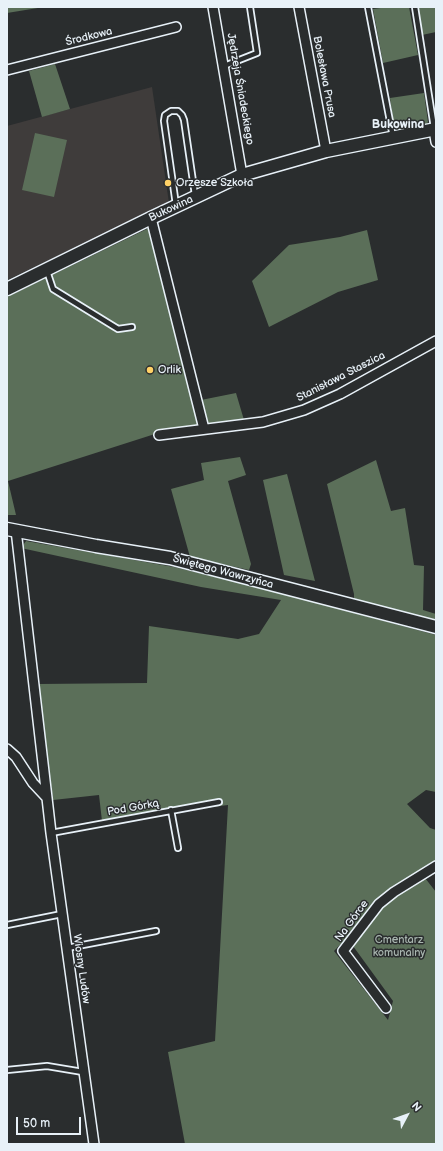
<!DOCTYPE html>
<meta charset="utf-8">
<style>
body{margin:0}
#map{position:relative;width:443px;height:1151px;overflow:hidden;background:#2a2d2e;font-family:"Balsamiq Sans",sans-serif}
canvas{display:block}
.frame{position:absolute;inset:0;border:8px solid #e8f1f8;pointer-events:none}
.north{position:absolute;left:387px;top:1095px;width:40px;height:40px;-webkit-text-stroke:3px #2a2d2e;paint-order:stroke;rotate:49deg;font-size:11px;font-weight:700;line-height:16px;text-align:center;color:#e8f1f8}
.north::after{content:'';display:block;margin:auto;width:14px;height:18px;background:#e8f1f8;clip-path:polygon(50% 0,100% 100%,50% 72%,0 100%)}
.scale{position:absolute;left:16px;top:1117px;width:65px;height:18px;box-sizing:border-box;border:2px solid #e8f1f8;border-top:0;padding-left:5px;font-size:12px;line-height:14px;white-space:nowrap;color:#e8f1f8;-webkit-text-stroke:3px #2a2d2e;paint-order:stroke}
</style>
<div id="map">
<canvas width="443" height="1151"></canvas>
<div class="frame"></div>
<div class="north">N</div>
<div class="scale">50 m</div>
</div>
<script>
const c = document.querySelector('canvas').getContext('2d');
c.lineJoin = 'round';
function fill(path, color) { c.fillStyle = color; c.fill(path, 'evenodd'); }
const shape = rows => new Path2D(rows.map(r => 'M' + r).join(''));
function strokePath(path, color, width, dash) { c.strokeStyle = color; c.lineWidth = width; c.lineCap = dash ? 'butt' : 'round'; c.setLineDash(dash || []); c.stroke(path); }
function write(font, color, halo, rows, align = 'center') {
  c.font = font + ' "Balsamiq Sans",sans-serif'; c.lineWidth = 3; c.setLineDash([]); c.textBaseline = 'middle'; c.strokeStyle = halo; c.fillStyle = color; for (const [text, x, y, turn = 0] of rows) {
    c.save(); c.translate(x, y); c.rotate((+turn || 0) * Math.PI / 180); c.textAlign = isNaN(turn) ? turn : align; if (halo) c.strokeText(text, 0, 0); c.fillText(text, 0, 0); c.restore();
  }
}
fill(shape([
 [152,87,169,203,7,280,7,126]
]), '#3f3c3b');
fill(shape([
 [7,7,44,7,7,13],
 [388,7,409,7,418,55,383,63,373,9],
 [417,7,436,7,436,32,422,35],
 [55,64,70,109,42,117,29,71],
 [424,93,428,122,426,125,397,130,394,127,390,98],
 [35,133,67,140,54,197,22,190],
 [153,226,204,429,158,433,8,481,16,515,7,515,7,297],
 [367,230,378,280,338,292,269,327,252,281,289,245,340,237],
 [236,393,244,420,207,424,201,400],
 [240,457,246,475,228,481,251,564,249,570,190,557,171,489,204,480,201,463],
 [376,460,391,511,405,508,414,565,424,566,423,610,436,614,436,622,354,600,354,594,327,484],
 [287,474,315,581,284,575,263,480],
 [26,541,174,567,257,587,436,635,436,792,426,790,407,804,430,828,436,830,436,863,393,890,334,951,388,1020,393,1001,353,946,381,907,390,901,425,878,436,892,436,1144,185,1144,168,1052,215,1041,228,805,102,821,99,795,53,800,38,684,147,683,149,626,238,639,259,634,281,600,201,587,21,548]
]), '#5b6f59');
const service = shape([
 [368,7,393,137],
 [415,7,434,128],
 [224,66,257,53,250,7],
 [176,205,164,121,165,115,171,111,178,111,182,115,184,120,195,195],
 [47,271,53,289,118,329,132,327],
 [171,810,178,848],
 [51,833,219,802],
 [7,925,62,914],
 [67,948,156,931],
 [7,1070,47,1066,83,1072]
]);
const minor = shape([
 [213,7,242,175],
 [299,7,326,151],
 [7,70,176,27],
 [434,130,436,142],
 [151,218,204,429],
 [159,435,263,422,304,410,340,394,436,341],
 [16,530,47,798],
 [7,749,16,757,33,783,47,798,51,833,94,1144],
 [386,1008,343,951,379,904,394,892,436,866]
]);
const tertiary = shape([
 [7,289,151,218,242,175,326,151,436,129],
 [7,529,96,546,170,558,436,627]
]);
strokePath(service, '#e8f1f8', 8);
strokePath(minor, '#e8f1f8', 12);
strokePath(tertiary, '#e8f1f8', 15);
strokePath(service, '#2a2d2e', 4.5);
strokePath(minor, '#2a2d2e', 9);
strokePath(tertiary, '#2a2d2e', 12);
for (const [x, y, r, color] of [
 [168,183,4,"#ffd166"],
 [150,370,4,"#ffd166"]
]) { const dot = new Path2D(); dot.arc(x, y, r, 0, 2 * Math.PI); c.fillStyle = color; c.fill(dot); strokePath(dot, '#2a2d2e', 1.5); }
write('11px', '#e8f1f8', '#2a2d2e', [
 ["Środkowa",89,37,-14],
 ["Bolesława Prusa",324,77,79],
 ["Jędrzeja Śniadeckiego",240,89,80],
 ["Bukowina",171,209,-25],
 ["Stanisława Staszica",341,377,-27],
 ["Świętego Wawrzyńca",223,572,15],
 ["Pod Górką",133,808,-10],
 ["Na Górce",352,921,-54],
 ["Wiosny Ludów",81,969,82]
]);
write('11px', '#e8f1f8', '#2a2d2e', [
 ["Orzesze Szkoła",176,183],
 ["Orlik",158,370]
], 'left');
write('11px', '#a9b6b0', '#2a2d2e', [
 ["Cmentarz",399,940],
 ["komunalny",399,953]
]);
write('bold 12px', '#e8f1f8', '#2a2d2e', [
 ["Bukowina",398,125]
]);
</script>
